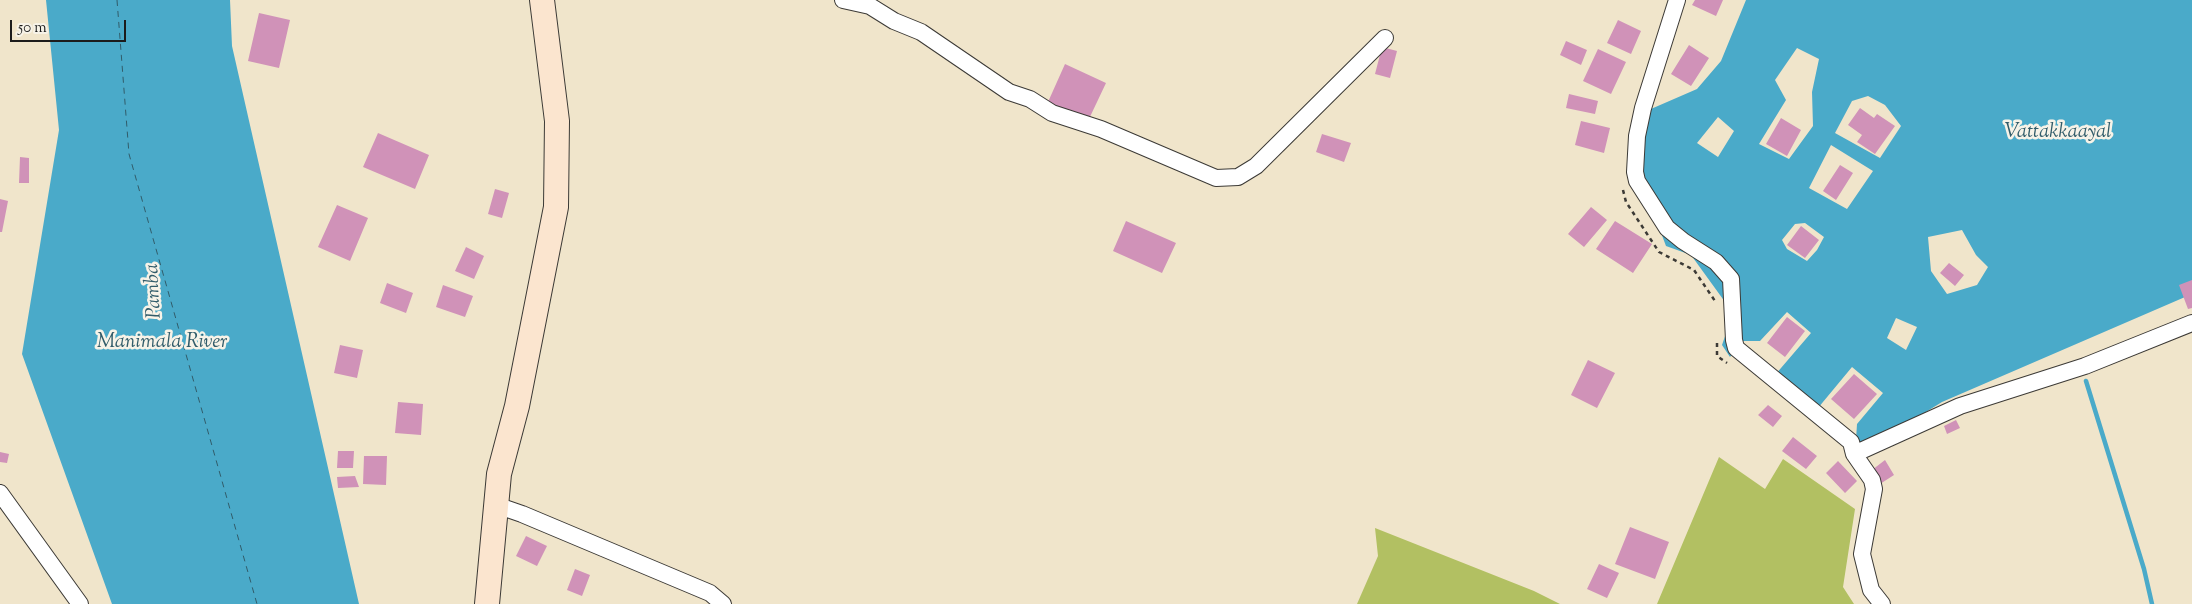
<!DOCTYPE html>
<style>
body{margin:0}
#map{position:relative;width:2192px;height:604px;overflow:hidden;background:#f0e5cb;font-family:"Sorts Mill Goudy",serif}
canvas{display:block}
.scale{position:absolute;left:10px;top:20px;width:116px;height:22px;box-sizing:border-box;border:2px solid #1c1c1c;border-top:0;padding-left:6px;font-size:15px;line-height:18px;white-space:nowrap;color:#1c1c1c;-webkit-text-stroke:4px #f7f3e8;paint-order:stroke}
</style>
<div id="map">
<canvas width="2192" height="604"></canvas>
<div class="scale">50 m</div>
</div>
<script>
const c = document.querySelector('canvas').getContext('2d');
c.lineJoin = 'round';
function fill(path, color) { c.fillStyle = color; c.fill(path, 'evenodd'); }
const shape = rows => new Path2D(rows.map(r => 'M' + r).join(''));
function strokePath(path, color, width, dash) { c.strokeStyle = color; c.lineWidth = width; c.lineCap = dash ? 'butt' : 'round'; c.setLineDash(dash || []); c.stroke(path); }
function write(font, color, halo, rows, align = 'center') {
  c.font = font + ' "Sorts Mill Goudy",serif'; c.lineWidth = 5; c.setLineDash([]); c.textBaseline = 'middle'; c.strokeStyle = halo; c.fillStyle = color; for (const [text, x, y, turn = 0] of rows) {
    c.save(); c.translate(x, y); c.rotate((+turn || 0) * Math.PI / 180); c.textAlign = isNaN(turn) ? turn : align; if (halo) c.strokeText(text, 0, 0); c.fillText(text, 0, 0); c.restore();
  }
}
fill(shape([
 [1719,457,1765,489,1783,459,1855,509,1843,587,1854,604,1657,604],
 [1375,528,1534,591,1560,604,1357,604,1378,556]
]), '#b2c062');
fill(shape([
 [46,0,230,0,232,46,359,604,112,604,22,354,59,130],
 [1746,0,2192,0,2192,294,1942,402,1866,449,1856,440,1857,424,1883,393,1852,367,1818,408,1775,375,1811,333,1787,312,1760,341,1742,341,1730,357,1722,345,1733,313,1691,255,1666,246,1657,222,1629,184,1630,152,1644,112,1697,89,1721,61],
 [1797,48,1819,59,1812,92,1813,126,1789,159,1759,144,1786,100,1775,80],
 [1868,96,1885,105,1901,126,1880,158,1835,133,1852,101],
 [1718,117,1734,131,1718,157,1697,143],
 [1831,145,1873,171,1847,209,1809,188],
 [1805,223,1824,237,1817,250,1807,261,1787,249,1782,240,1795,224],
 [1962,230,1976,255,1988,267,1977,285,1947,294,1931,271,1928,237],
 [1896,318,1917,327,1906,350,1887,338]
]), '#4aaac9');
strokePath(shape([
 [2086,381,2144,569,2152,604]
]), '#4aaac9', 4.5);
strokePath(shape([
 [117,0,129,154,257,604]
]), '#315c6a', 1, [6, 5]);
fill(shape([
 [1695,0,1723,0,1716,16,1692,5],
 [259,13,290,20,279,68,248,61],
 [1618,20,1641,31,1631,54,1607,43],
 [1566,41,1587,50,1581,65,1560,55],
 [1689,45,1709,58,1691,86,1671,74],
 [1382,47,1397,51,1390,78,1375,74],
 [1598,49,1626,62,1611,94,1583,81],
 [1065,64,1106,83,1088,121,1048,102],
 [1569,94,1598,101,1595,114,1566,108],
 [1860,108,1874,118,1877,114,1895,126,1875,154,1857,142,1862,135,1848,125],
 [1781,118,1801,130,1787,156,1766,144],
 [1581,121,1610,128,1604,153,1575,145],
 [378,133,429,155,415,189,363,167],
 [1322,134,1351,143,1344,162,1316,152],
 [20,157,29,158,29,183,19,183],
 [1840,165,1853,173,1836,200,1823,191],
 [495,189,509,193,502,218,488,214],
 [0,199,8,201,2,232,0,232],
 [337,205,368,218,350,261,318,247],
 [1591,207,1607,220,1584,247,1568,234],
 [1126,221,1176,243,1162,273,1113,251],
 [1615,221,1652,244,1633,273,1596,249],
 [1801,226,1819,240,1805,258,1787,245],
 [466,247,484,256,474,279,455,271],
 [1949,263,1964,275,1955,286,1940,273],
 [2192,280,2192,308,2188,309,2179,285],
 [387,283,413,293,406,313,380,303],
 [443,285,473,296,465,317,436,307],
 [1787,317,1805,331,1785,357,1767,343],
 [340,345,363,350,357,378,334,373],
 [1588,360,1615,373,1597,408,1571,395],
 [1854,374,1877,394,1854,419,1831,399],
 [398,402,423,404,421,435,395,433],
 [1768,405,1782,416,1773,427,1758,415],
 [1956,420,1960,428,1947,434,1944,426],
 [1793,437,1817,456,1806,469,1782,451],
 [338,451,354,451,353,468,337,468],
 [0,452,9,454,7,463,0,462],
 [364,456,387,456,386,485,363,484],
 [1885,460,1894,475,1880,484,1872,470],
 [1838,461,1857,481,1845,493,1826,473],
 [355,476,359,487,338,488,337,477],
 [1630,527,1669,542,1655,579,1615,564],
 [526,536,547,546,537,566,516,556],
 [1599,564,1619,573,1607,598,1587,589],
 [575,569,590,575,582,596,567,590]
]), '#d092b8');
const minor = shape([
 [843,0,870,6,894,21,921,32,1009,92,1030,99,1052,113,1101,129,1216,178,1238,177,1256,166,1385,38],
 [1677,0,1643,108,1637,136,1635,172,1637,181,1667,228,1683,241,1716,262,1731,279,1734,340,1736,348,1851,442,1854,454,1960,406,2085,366,2192,323],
 [1854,454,1872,480,1874,489,1862,554,1871,590,1882,604],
 [0,493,80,604],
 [496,505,522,514,710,593,723,604]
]);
const secondary = shape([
 [487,604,499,474,517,406,556,207,557,121,542,0]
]);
strokePath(minor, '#3c3a36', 18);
strokePath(secondary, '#3c3a36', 26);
strokePath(shape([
 [1623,190,1626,202,1659,252,1694,270,1715,301],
 [1717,343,1717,356,1727,363]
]), '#3c3a36', 2.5, [4, 4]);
strokePath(minor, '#fff', 16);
strokePath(secondary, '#fbe5cf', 24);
write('italic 20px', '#315c6a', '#f7f3e8', [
 ["Vattakkaayal",2058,134],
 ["Pamba",155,291,-93],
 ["Manimala River",162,344]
]);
</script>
